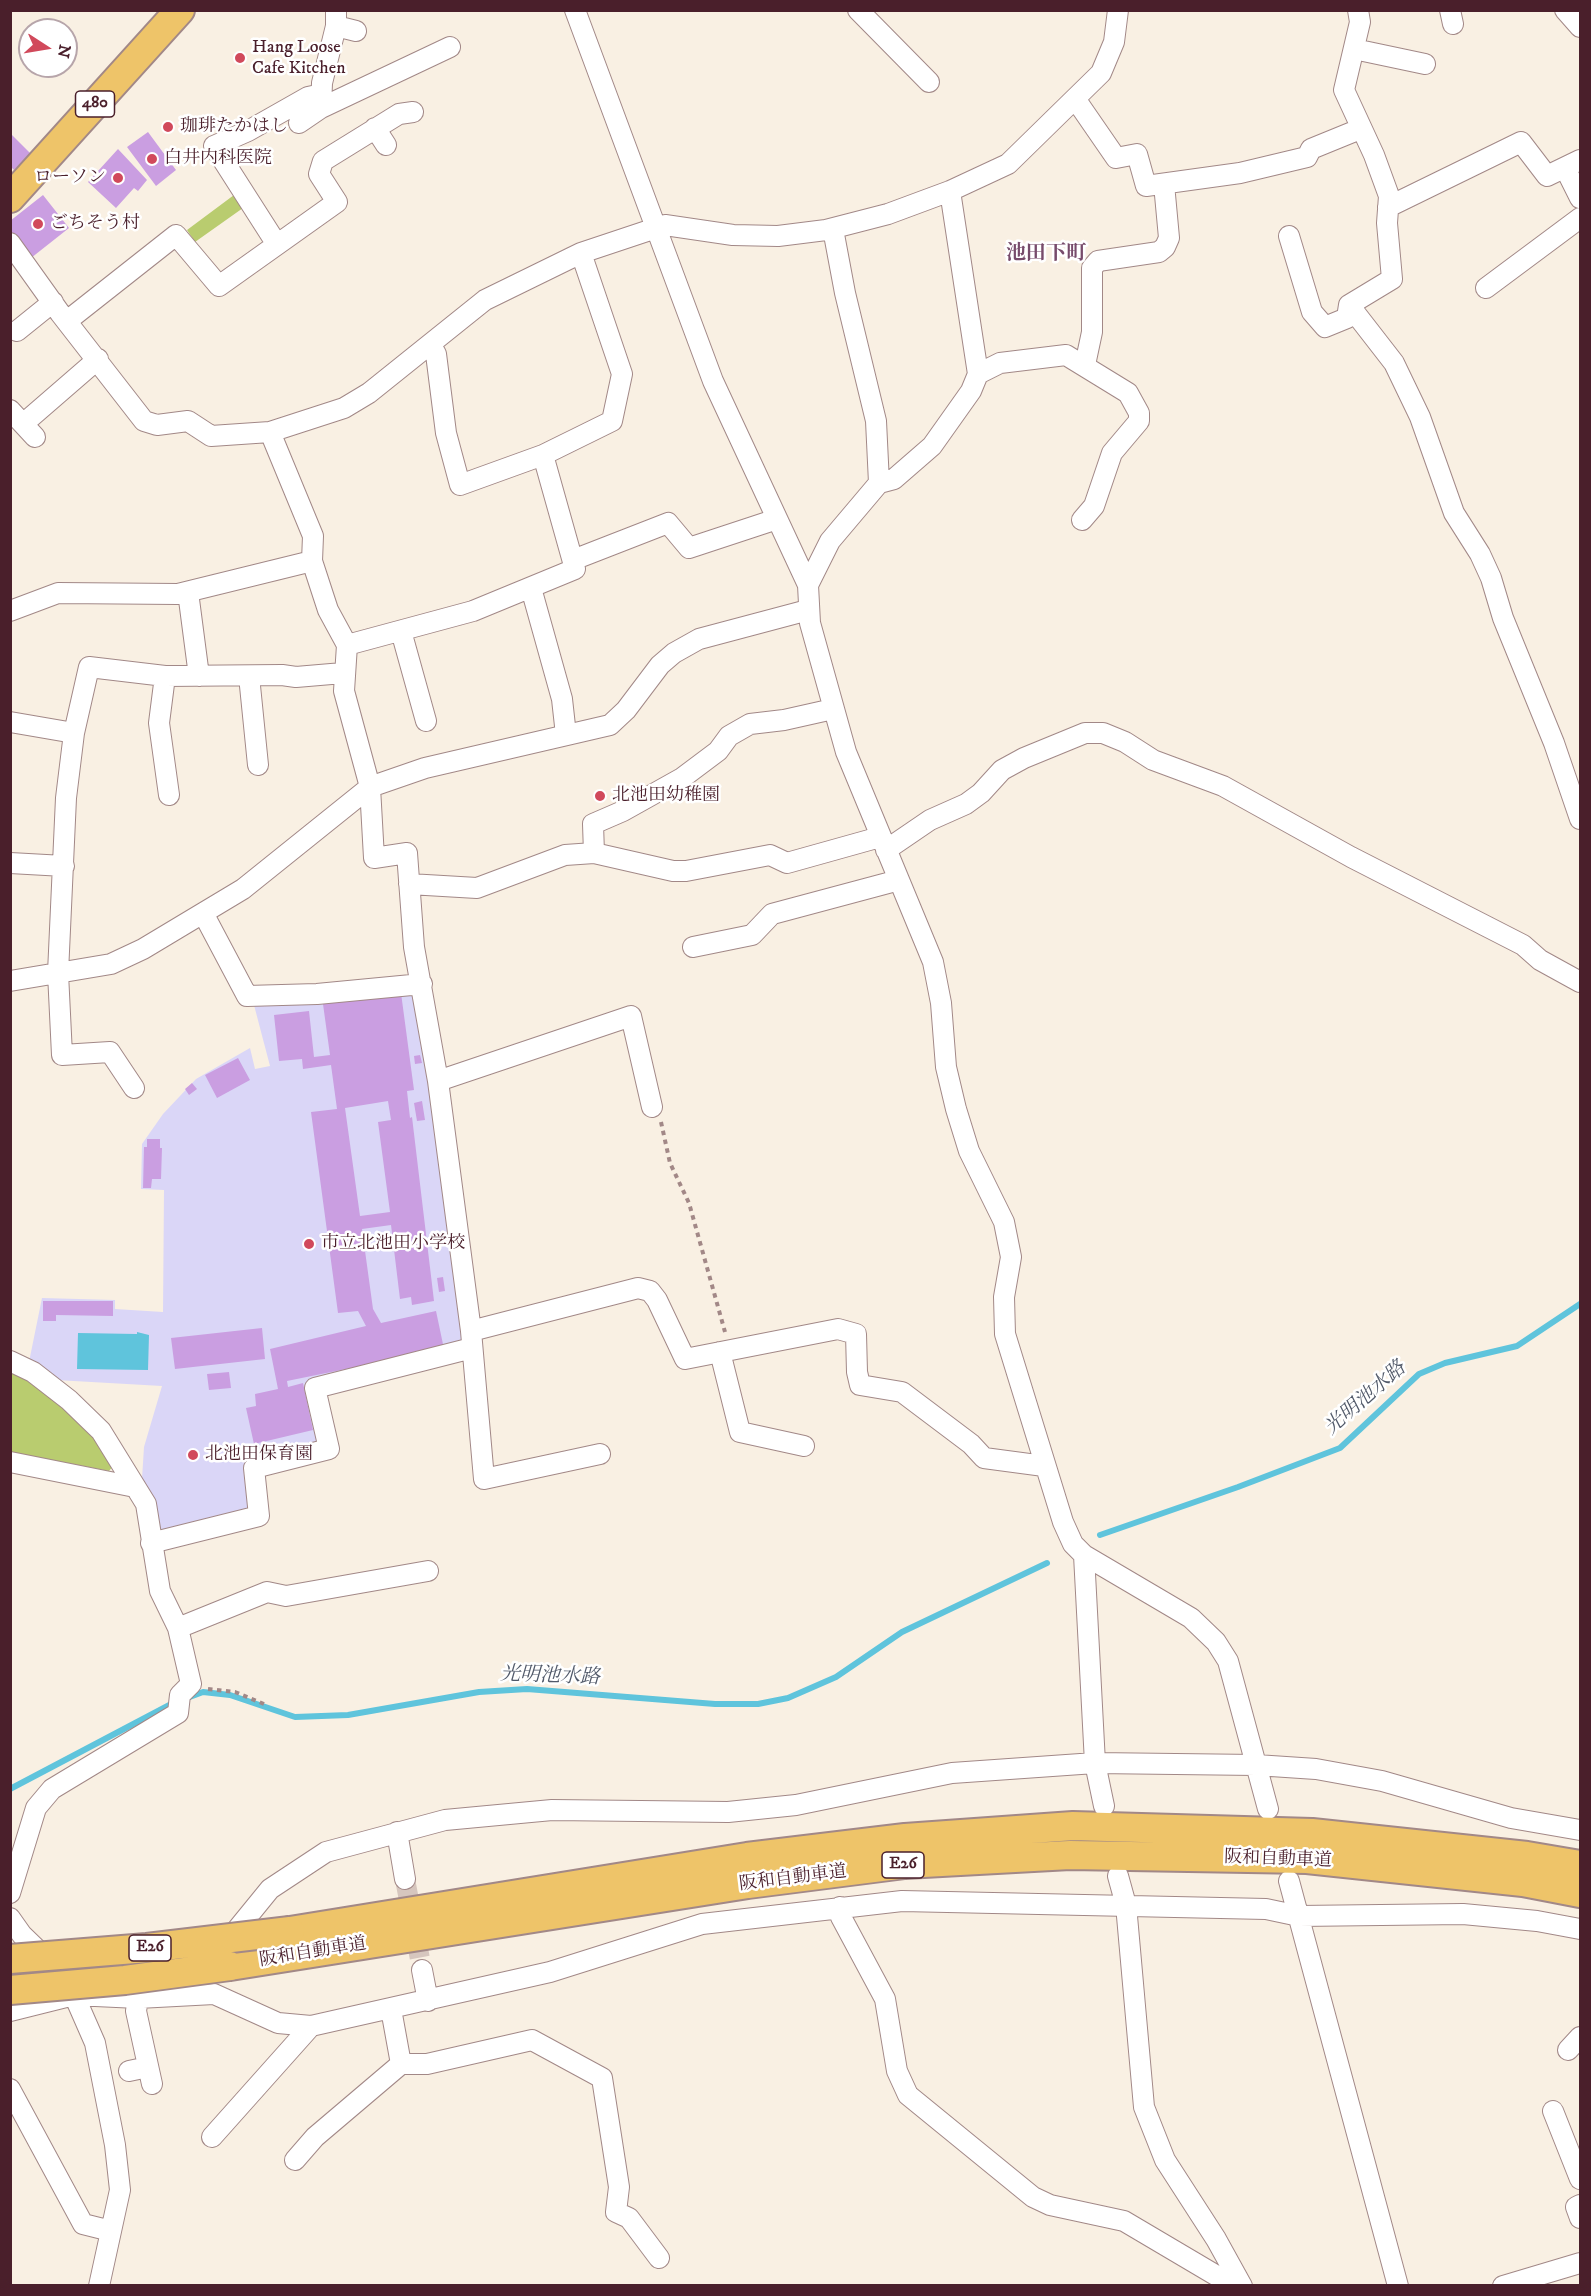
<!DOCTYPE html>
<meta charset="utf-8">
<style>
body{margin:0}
#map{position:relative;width:1591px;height:2296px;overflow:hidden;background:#f9f0e3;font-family:"IM FELL DW Pica",serif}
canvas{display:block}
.frame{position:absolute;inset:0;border:12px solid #4a1f2b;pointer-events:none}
.north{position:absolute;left:18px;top:18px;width:60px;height:60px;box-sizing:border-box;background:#fff;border:2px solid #b7a5aa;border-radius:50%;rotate:102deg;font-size:16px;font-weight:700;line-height:24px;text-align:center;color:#4a1f2b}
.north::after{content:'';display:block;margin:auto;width:21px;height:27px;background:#d1495b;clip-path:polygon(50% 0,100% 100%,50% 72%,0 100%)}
</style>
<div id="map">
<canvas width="1591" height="2296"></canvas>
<div class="frame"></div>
<div class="north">N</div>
</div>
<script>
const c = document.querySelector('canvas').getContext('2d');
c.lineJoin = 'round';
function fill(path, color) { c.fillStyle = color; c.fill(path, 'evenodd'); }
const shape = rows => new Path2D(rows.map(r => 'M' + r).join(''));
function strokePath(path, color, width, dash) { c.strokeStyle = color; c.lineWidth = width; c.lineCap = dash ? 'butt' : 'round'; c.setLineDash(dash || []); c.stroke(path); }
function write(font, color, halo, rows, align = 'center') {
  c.font = font + ' "IM FELL DW Pica","Noto Serif JP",serif'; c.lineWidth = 5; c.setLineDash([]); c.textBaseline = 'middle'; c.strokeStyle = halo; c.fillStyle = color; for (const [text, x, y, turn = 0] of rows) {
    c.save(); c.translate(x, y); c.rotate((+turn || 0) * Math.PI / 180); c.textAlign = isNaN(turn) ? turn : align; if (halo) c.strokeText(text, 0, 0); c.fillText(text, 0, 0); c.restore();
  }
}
fill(shape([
 [420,992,465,1333,458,1347,309,1384,322,1441,317,1448,245,1463,253,1505,248,1515,158,1535,142,1479,144,1447,162,1386,56,1380,29,1362,42,1298,115,1300,115,1309,163,1312,164,1190,141,1189,142,1144,163,1114,196,1079,250,1048,255,1069,270,1066,254,1005]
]), '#dad6f7');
fill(shape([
 [234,195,243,208,195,242,187,230],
 [10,1368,21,1371,92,1435,114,1465,109,1471,11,1452]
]), '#b9cc6f');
fill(shape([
 [137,1332,149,1335,148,1370,77,1369,78,1333,137,1334]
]), '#5fc4dc');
strokePath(shape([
 [1100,1535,1238,1487,1340,1448,1419,1374,1445,1363,1517,1346,1580,1304],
 [187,1698,203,1692,230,1695,295,1717,348,1715,479,1692,527,1689,715,1704,758,1704,788,1698,836,1677,902,1632,1047,1563],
 [10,1789,177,1701]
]), '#5fc4dc', 6);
fill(shape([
 [148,132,176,170,156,186,127,147],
 [10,133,30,153,14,170,10,166],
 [118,149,147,180,138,191,134,188,116,208,88,182],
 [43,195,69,228,31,258,10,232,10,221],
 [401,993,414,1090,407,1091,410,1118,412,1117,434,1301,412,1305,411,1297,400,1299,391,1225,362,1229,373,1309,381,1323,436,1311,444,1349,287,1381,288,1387,303,1383,313,1430,254,1444,246,1408,256,1406,255,1394,278,1389,270,1349,366,1326,358,1311,338,1313,311,1112,337,1109,331,1065,303,1069,302,1059,279,1061,274,1015,309,1011,314,1057,330,1055,323,1004],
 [388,1101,391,1120,378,1122,390,1212,360,1216,345,1108],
 [420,1055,422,1063,415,1064,414,1056],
 [238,1058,250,1080,217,1098,205,1075],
 [192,1083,197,1089,189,1095,185,1089],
 [422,1101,425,1120,417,1121,414,1103],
 [147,1139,160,1139,160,1148,162,1148,161,1179,152,1179,151,1188,143,1188,144,1147,147,1147],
 [443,1277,445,1291,439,1292,437,1278],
 [43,1301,113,1301,113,1316,56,1315,56,1321,43,1321],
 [262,1328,265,1359,175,1369,171,1338],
 [229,1372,231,1388,209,1390,207,1374]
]), '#ca9ee1');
strokePath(shape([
 [405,1879,422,1970]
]), '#d6c6be', 20, [20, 10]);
const minor = shape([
 [336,10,336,26,322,83,321,108,450,47],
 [575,10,713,381,808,585,810,623,846,752,933,962,941,1003,946,1067,956,1109,969,1151,1004,1222,1011,1257,1004,1297,1005,1334,1063,1522,1073,1544,1084,1555,1191,1618,1216,1642,1228,1661,1268,1809],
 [858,10,929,82],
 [1450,10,1453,24],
 [1565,10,1580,27],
 [336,26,356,31],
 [1354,49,1425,64],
 [1076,100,1116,158,1137,154,1146,186,1240,173,1307,157,1311,149,1360,129],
 [299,123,321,108],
 [375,128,386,145],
 [1565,168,1580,198],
 [1388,207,1521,142,1547,176,1580,160],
 [1289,236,1312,312,1325,327,1347,318,1349,305,1392,279,1387,223,1389,196,1374,155,1344,90,1360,22,1358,10],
 [10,243,60,313,144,421,157,425,188,421,211,436,270,432,344,408,369,393,485,300,581,253,665,225,733,235,778,236,826,230,888,214,950,191,1008,164,1101,73,1114,42,1118,10],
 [276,243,214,146,248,131,308,97,322,94],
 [1486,288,1580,218],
 [1349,305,1394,363,1420,417,1454,513,1480,554,1491,578,1503,618,1554,743,1580,819],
 [67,321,176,235,219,286,337,202,319,174,323,161,399,114,413,112],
 [17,331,53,302],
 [431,345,436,354,446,433,460,485,543,455],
 [1085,365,1092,332,1092,268,1098,261,1159,252,1165,247,1169,238,1164,184],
 [978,374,1000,363,1066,355,1128,393,1139,413,1139,421,1112,453,1094,506,1082,520],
 [10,410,35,437],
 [23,424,98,359],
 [270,432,313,536,312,561,328,610,347,645,344,691,370,787,374,858,407,853,414,947,438,1081,471,1331,484,1479,600,1454],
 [879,483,894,479,932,446,971,391,978,374,950,191],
 [573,560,668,523,689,548,777,519],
 [808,585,830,541,879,483,876,421,845,293,833,229],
 [531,588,562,699,566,735],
 [188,592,199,676],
 [10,611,58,593,178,594,312,561],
 [401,631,426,721],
 [347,645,473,611,575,569,543,455,612,421,622,374,581,253],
 [165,676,159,723,169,795],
 [249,676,258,765],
 [10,722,74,733],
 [886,850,930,820,966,804,981,793,1002,770,1024,758,1085,733,1103,733,1125,742,1153,760,1223,786,1351,857,1523,945,1540,960,1580,982],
 [594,853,593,824,623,811,682,778,718,751,729,736,750,724,784,720,833,709],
 [10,863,64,866],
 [409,884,477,888,565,855,594,853,673,871,686,871,770,855,787,863,880,837],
 [203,913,247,996,317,994,422,984],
 [693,947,752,935,772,914,899,880],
 [10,981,111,964,143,949,243,889,370,787,425,768,610,725,626,710,660,665,674,653,699,639,808,610],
 [438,1081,631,1016,652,1107],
 [134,1088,110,1052,62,1055,58,973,66,798,74,733,89,667,165,676,282,675,296,677,343,673],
 [471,1331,638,1288,650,1291,657,1300,685,1359,838,1329,856,1334,857,1372,860,1385,902,1392,971,1444,984,1458,1044,1466],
 [720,1352,740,1432,804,1446],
 [10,1361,33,1372,69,1400,101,1431,146,1504,160,1591,178,1628,191,1684,180,1695,178,1713,52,1789,36,1808,10,1893],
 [10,1462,135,1487],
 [151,1543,259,1516,254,1468,329,1449,315,1388,472,1348],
 [1084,1555,1095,1763,1104,1806],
 [178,1628,267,1592,286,1596,428,1571],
 [397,1832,405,1879],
 [1118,1876,1126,1905,1144,2107,1165,2160,1216,2239,1242,2286],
 [1289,1881,1398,2286],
 [840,1907,841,1917,885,1999,897,2071,908,2095,1033,2197,1050,2205,1124,2221,1234,2286],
 [10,1918,22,1935,53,1965,74,1995,95,2043,115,2145,120,2190,99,2286],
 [226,1943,270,1889,326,1852,445,1820,552,1810,728,1812,796,1805,952,1773,1095,1763,1256,1765,1316,1769,1382,1781,1511,1818,1580,1830],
 [422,1970,428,2001],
 [138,1998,136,2011,152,2084],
 [391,2009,401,2064,427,2064,532,2040,602,2078,619,2187,616,2212,629,2218,659,2258],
 [10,2011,74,1995,138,1998,214,1994,278,2023,311,2026,550,1972,702,1924,902,1901,1266,1909,1299,1916,1463,1914,1537,1921,1580,1929],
 [1568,2050,1580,2037],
 [129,2071,148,2067],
 [10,2089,83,2224,111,2231],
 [1553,2111,1580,2179],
 [212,2137,311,2026],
 [295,2160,315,2137,401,2064],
 [1580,2205,1576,2207,1580,2218],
 [1503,2286,1580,2263]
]);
const highway = shape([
 [10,198,180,10],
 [290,1931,747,1857,905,1838,1073,1826,1312,1833,1527,1856,1580,1865],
 [230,1966,748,1884,905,1864,1070,1855,1307,1859,1523,1882,1580,1893]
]);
strokePath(minor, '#a28887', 22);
strokePath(highway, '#a28887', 32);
strokePath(shape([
 [661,1122,670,1163,689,1203,725,1332],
 [208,1689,235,1692,264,1704]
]), '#a28887', 4, [4.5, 4.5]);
strokePath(minor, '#fff', 20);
strokePath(highway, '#eec469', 28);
const highwayBridge = shape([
 [10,1959,147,1948,290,1931],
 [10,1990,125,1980,230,1966]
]);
strokePath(highwayBridge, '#a28887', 32, []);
strokePath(highwayBridge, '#eec469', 28);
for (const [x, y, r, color] of [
 [240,58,6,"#d1495b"],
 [168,127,6,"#d1495b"],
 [152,159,6,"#d1495b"],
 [118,178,6,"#d1495b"],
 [38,224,6,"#d1495b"],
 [600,796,6,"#d1495b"],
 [309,1244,6,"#d1495b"],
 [193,1455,6,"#d1495b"]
]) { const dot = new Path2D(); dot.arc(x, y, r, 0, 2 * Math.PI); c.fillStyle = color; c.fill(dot); strokePath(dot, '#fff', 2); }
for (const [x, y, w] of [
 [95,104,39],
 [903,1865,42],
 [150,1948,42]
]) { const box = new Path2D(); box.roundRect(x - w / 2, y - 13, w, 26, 4.5); c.fillStyle = '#fff'; c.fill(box); strokePath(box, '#4a1f2b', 1.5); }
write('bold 16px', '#4a1f2b', null, [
 ["480",95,104],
 ["E26",903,1865],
 ["E26",150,1948]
]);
write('18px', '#4a1f2b', '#fff', [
 ["Hang Loose",252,48],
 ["Cafe Kitchen",252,69],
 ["珈琲たかはし",180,127],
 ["白井内科医院",164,159],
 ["ローソン",106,178,"right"],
 ["ごちそう村",50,224],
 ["北池田幼稚園",612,796],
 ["市立北池田小学校",321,1244],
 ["北池田保育園",205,1455]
], 'left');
write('18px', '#4a1f2b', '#fff', [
 ["阪和自動車道",1278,1860,2],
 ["阪和自動車道",793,1879,-7],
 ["阪和自動車道",313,1953,-9]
]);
write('bold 20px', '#774b6b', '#fff', [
 ["池田下町",1046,255]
]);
write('italic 20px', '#515969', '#fff', [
 ["光明池水路",1366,1399,-41],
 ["光明池水路",550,1677,2]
]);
</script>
